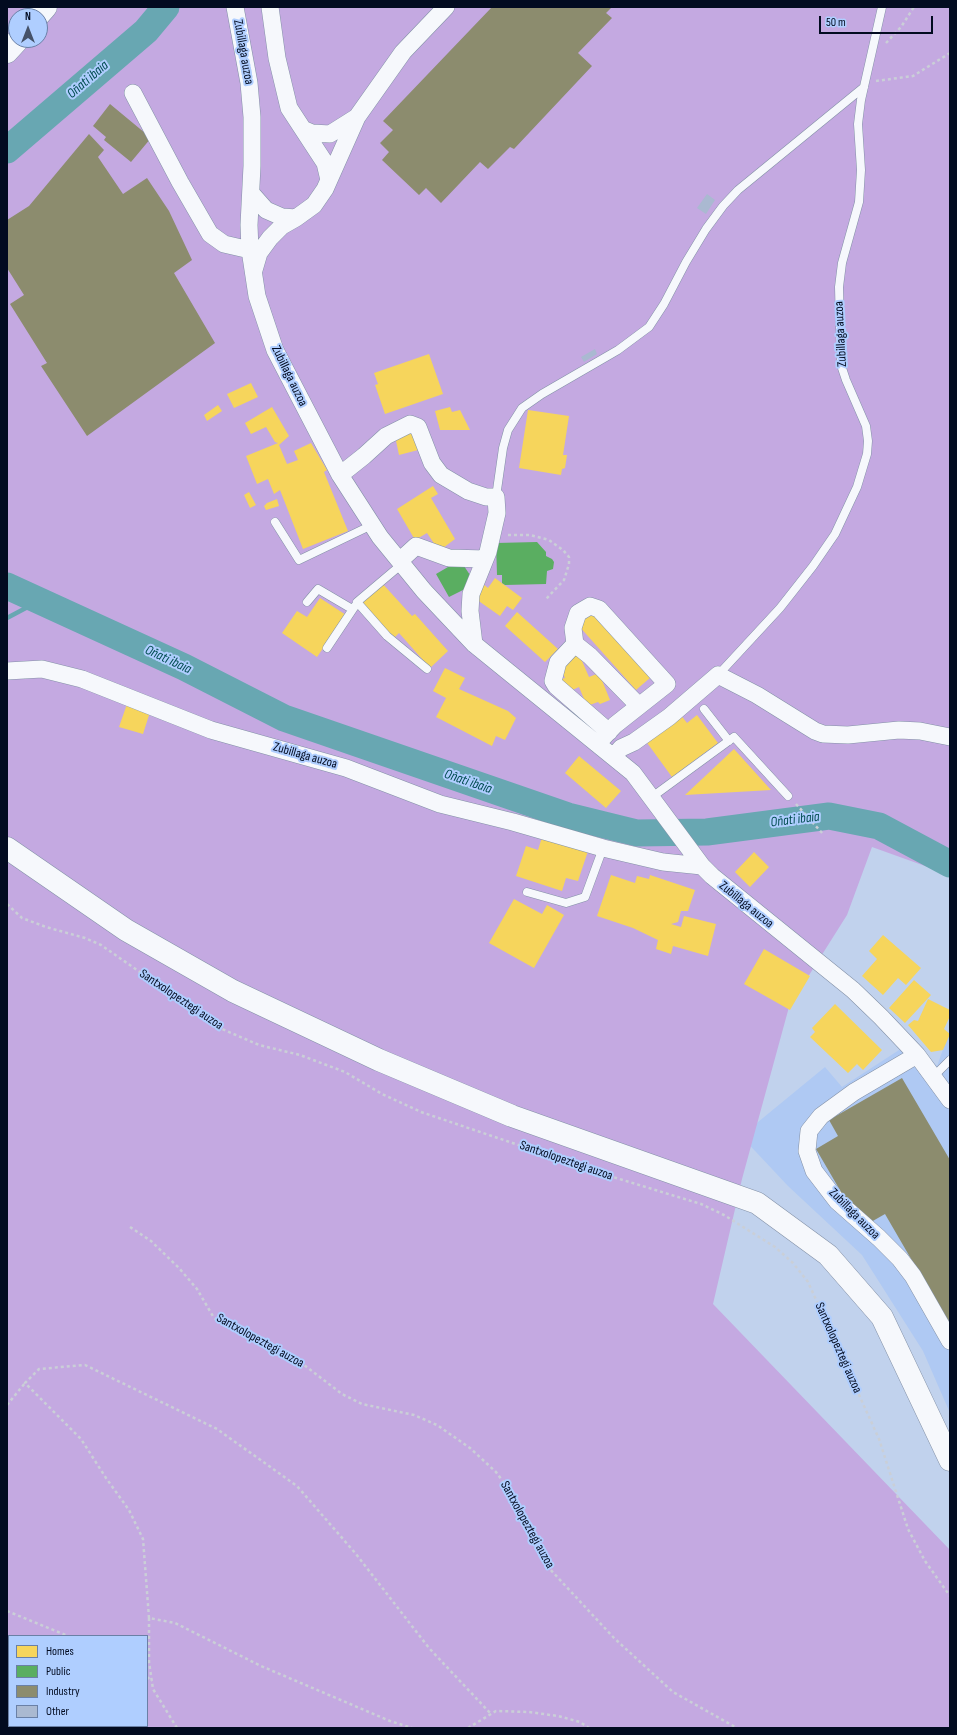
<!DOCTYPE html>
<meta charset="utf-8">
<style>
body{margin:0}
#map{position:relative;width:957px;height:1735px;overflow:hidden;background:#c1d2ed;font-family:"Sofia Sans Condensed",sans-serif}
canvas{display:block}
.frame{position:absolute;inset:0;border:8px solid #020b20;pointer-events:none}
.legend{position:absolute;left:8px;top:1635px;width:140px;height:92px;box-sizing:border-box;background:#afceff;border:1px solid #6a80a6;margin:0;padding:5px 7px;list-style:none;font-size:12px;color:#020b20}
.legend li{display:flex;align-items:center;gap:8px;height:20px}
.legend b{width:20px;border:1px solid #6a80a6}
.north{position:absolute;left:8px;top:8px;width:40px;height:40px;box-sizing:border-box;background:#afceff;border:1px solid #6a80a6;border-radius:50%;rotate:0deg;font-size:11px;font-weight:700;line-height:16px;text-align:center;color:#020b20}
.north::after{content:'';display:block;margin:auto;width:14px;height:18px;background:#455168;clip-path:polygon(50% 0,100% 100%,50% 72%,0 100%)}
.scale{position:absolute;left:819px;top:16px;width:114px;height:18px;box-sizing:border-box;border:2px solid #020b20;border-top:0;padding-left:5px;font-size:12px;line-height:14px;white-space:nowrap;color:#020b20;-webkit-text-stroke:3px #afceff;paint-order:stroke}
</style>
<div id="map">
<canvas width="957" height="1735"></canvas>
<div class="frame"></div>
<ul class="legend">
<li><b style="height:11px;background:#f6d55c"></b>Homes</li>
<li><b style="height:11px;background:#5aae61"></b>Public</li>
<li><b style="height:11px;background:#8c8c6e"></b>Industry</li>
<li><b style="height:11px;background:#aab9d1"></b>Other</li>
</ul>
<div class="north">N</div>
<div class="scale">50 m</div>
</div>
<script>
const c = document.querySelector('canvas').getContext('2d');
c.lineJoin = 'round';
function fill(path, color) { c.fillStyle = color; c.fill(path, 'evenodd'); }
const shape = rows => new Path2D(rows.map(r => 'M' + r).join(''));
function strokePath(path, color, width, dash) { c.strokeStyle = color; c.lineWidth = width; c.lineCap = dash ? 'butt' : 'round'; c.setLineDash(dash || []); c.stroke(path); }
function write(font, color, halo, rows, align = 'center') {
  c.font = font + ' "Sofia Sans Condensed",sans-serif'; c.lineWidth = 4; c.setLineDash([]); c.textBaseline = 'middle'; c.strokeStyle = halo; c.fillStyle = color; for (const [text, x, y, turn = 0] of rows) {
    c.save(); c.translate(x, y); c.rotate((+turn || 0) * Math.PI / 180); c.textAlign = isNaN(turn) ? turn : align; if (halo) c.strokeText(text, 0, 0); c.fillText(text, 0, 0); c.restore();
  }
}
fill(shape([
 [950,1030,950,1413,923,1351,862,1255,788,1186,741,1136,825,1067,842,1087,913,1041,937,1066]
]), '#afc9f3');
fill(shape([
 [7,7,950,7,950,875,872,847,847,915,789,1007,742,1179,713,1304,950,1550,950,1728,7,1728],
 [16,16,40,16,40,40,16,40],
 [9,1636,147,1636,147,1726,9,1726]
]), '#c4a9e1');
fill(shape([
 [429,354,443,394,385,414,375,385,378,384,374,373],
 [251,383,258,397,234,408,227,394],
 [218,405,222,411,207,421,204,415],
 [272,407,289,436,279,445,287,464,298,460,294,451,311,443,327,470,324,472,348,531,303,549,280,490,274,494,268,479,257,484,246,456,278,443,275,442,266,427,251,434,245,423],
 [450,407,452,412,460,410,470,430,440,430,435,411],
 [528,410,569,416,563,455,567,455,565,468,562,469,561,475,519,468],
 [412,432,422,449,399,455,395,436],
 [433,486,438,494,431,498,455,539,439,551,427,533,415,540,397,509],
 [249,492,256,505,250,508,244,495],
 [277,499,279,506,266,510,264,506,267,503],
 [495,578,522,598,513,610,507,606,500,616,473,597,483,584,488,588],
 [381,582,412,616,415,614,448,651,430,668,399,633,394,638,360,601],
 [320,598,346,615,317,657,282,633,297,611,307,617],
 [517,612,558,649,545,662,505,626],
 [594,612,651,677,636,690,578,625],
 [579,654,589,677,599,673,610,700,600,704,598,702,587,706,579,687,568,692,562,679,565,678,558,663],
 [445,668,465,678,459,689,508,711,516,718,505,740,496,736,492,746,436,717,446,698,433,691],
 [127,704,150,712,143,734,119,727],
 [680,714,687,723,697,715,718,743,672,777,645,740],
 [734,749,771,790,685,795],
 [579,756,621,791,606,808,565,773],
 [543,834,589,848,578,881,566,878,562,891,516,876,526,846,538,850],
 [754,852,769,867,750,887,735,872],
 [611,875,635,883,637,876,649,879,650,875,695,890,688,911,681,911,678,922,671,924,681,927,684,916,716,924,708,956,673,946,671,954,656,949,658,940,633,928,597,916],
 [514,899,542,914,547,905,564,915,534,968,489,943],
 [883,935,921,968,906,985,898,978,883,995,862,976,877,959,869,951],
 [764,949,810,976,790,1010,744,984],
 [914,980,931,995,905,1023,889,1008],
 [928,999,950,1010,950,1016,944,1029,950,1034,943,1050,931,1052,908,1025,914,1020,918,1021],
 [835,1004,882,1050,863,1070,857,1064,848,1073,810,1037,815,1032,812,1028]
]), '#f6d55c');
fill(shape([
 [537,542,546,552,546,556,552,559,554,562,553,569,547,571,546,584,505,585,502,583,502,575,497,575,496,543],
 [460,560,472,578,465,589,449,597,436,574]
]), '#5aae61');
fill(shape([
 [492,7,612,7,606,13,612,18,578,53,592,66,514,149,510,147,488,169,480,162,441,203,426,188,419,195,382,160,389,152,380,143,393,130,383,121],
 [110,104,151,138,131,162,104,140,106,137,93,126],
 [89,134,104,150,98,157,123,194,147,178,169,211,192,260,174,273,215,343,87,436,41,366,47,363,10,304,24,295,7,268,7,220,29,206],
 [902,1078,950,1160,950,1326,885,1214,871,1222,844,1197,816,1149,838,1136,829,1120]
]), '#8c8c6e');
strokePath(shape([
 [7,618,39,601]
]), '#68a7b2', 4.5);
strokePath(shape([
 [7,150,146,31,166,7],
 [7,586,184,667,284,718,568,816,637,833,707,832,829,816,879,826,950,864]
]), '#68a7b2', 27);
fill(shape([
 [707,194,715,200,706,214,697,208],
 [595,349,597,354,584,362,581,357]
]), '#aab9d1');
const lane = shape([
 [496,497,503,448,508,430,522,408,542,394,618,350,649,327,664,304,686,262,706,229,723,206,738,190,864,87],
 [275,522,299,560,372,525],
 [402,564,357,602,387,636,427,669],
 [307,602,318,589,352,609],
 [327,648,355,606],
 [718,675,780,608,813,566,835,534,857,487,867,454,868,441,866,426,846,380,841,365,839,287,842,263,859,202,861,170,858,124,861,100,882,7],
 [704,709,729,741],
 [652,797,734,737,788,796],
 [527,892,566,903,585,897,603,848],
 [934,1076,950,1060]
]);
const street = shape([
 [235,7,249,83,252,117,252,166,249,225,250,250,257,296,275,350,340,475,380,537,424,591,474,644,633,773,702,866,712,876,853,990,881,1017,917,1055,950,1100],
 [270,7,277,58,289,108,325,163,329,180],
 [133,93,180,182,210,234,224,244,250,250],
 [305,130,312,133,330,134,357,117],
 [251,193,266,210,282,217,296,218],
 [254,270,259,253,270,238,282,226,296,218,314,205,325,189,357,117,403,52,446,7],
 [340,475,364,456,386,436,410,424,418,427,432,463,441,475,468,491,486,497,496,497,497,513,488,552,471,594,470,611,474,644],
 [405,556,416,546,449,558,485,559],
 [575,644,558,662,553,681,556,686,609,732],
 [7,671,42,669,82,679,211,730,346,768,440,804,513,822,603,848,663,862,702,866],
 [598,743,615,725,667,684,599,609,590,606,578,613,573,628,575,644,590,656,639,706],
 [614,756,621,748,634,742,669,717,718,675,757,695,815,731,823,734,848,735,899,730,920,731,950,737],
 [917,1055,854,1092,821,1116,809,1131,807,1151,814,1171,837,1201,879,1238,900,1259,913,1276,950,1341]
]);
const secondary = shape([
 [38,16,46,7],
 [7,52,18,40],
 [7,848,126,930,233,991,379,1060,512,1116,757,1203,828,1255,882,1317,950,1460]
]);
strokePath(lane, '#8391a7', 9);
strokePath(street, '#8391a7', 18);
strokePath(secondary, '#8391a7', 23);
strokePath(shape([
 [886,43,901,27,914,7],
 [876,81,913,76,950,53],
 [508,535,530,535,549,540,563,550,569,557,569,564,564,580,546,599],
 [796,804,823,834],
 [7,904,22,918,46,927,85,938,101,945,222,1029,259,1045,300,1055,345,1072,382,1094,421,1112,613,1177,701,1204,724,1215,775,1247,793,1263,808,1282,879,1439,908,1529,925,1561,950,1596],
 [130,1227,151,1241,179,1268,197,1289,214,1318,219,1321,291,1355,342,1394,362,1404,414,1415,437,1425,470,1448,496,1472,507,1487,548,1567,614,1638,673,1692,737,1728],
 [7,1405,25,1383],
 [7,1611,68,1636],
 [149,1618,143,1539,129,1510,106,1478,81,1439,25,1383,39,1369,85,1365,217,1429,297,1486,356,1554,429,1648,491,1714],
 [147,1677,152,1681],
 [177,1728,153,1689,149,1662,149,1618,175,1623,261,1666,390,1721,412,1728],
 [468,1728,496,1711,529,1712,558,1716,580,1722,589,1728]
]), '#cacfd7', 2.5, [3, 3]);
strokePath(lane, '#f6f8fc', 8);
strokePath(street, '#f6f8fc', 17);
strokePath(secondary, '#f6f8fc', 22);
write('13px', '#020b20', '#afceff', [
 ["Zubillaga auzoa",243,52,80],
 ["Zubillaga auzoa",841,334,-93],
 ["Zubillaga auzoa",289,376,64],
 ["Zubillaga auzoa",305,756,16],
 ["Zubillaga auzoa",746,905,39],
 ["Santxolopeztegi auzoa",181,1000,34],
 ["Santxolopeztegi auzoa",566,1161,19],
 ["Zubillaga auzoa",854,1214,45],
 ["Santxolopeztegi auzoa",260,1341,29],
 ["Santxolopeztegi auzoa",838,1348,66],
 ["Santxolopeztegi auzoa",527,1525,61]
]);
write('italic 14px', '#004c50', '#afceff', [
 ["Oñati ibaia",88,80,-41],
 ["Oñati ibaia",168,660,25],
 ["Oñati ibaia",468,782,19],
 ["Oñati ibaia",795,820,-7]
]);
</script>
